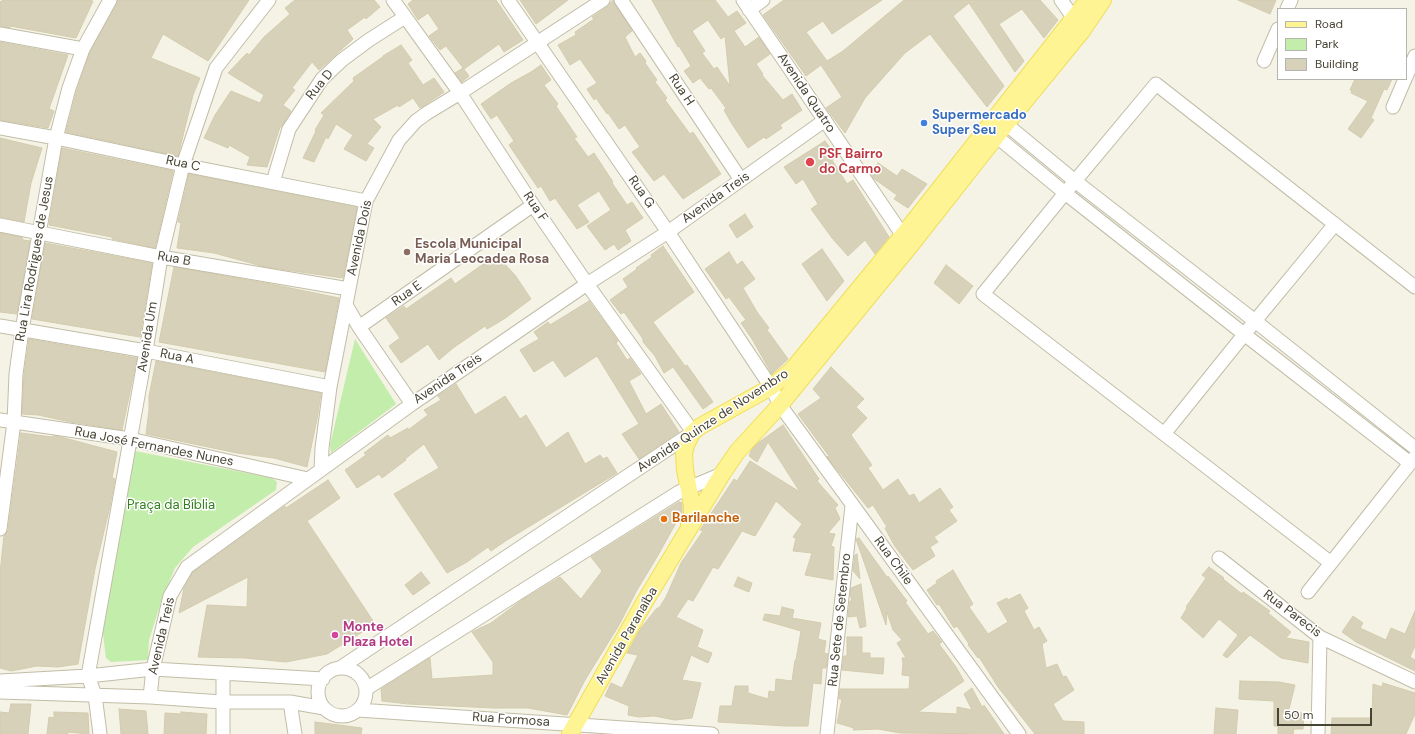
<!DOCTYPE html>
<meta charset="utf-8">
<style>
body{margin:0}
#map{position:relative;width:1415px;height:734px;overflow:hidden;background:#f5f3e6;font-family:"DM Sans",sans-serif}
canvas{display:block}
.legend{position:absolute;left:1277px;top:8px;width:130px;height:72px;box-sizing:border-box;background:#fff;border:1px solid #b6b4ae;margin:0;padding:5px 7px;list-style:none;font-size:12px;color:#484434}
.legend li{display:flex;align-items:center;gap:8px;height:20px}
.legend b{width:20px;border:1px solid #b6b4ae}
.scale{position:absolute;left:1277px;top:708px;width:95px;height:18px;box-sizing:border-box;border:2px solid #484434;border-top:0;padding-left:5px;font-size:12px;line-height:14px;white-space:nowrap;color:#484434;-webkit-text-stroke:3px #fff;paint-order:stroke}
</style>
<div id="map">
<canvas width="1415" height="734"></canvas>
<ul class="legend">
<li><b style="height:5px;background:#fff494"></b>Road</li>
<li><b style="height:11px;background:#c3edaa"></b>Park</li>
<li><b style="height:11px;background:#d7d1ba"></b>Building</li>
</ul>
<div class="scale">50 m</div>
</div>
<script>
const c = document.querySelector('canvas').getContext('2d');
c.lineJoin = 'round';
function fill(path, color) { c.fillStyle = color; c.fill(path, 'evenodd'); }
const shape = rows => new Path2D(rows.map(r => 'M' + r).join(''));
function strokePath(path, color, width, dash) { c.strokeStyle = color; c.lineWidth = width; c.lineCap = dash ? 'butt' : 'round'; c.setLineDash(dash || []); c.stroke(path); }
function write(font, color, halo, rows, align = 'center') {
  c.font = font + ' "DM Sans",sans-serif'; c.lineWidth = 3; c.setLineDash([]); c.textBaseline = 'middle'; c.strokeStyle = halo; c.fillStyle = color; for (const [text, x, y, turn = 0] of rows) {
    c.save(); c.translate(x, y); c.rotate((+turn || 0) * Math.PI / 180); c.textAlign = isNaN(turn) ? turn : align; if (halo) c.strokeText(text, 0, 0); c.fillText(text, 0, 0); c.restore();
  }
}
fill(shape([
 [355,339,396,404,331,453,330,445],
 [135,451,272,478,277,482,276,490,193,547,175,568,162,599,149,640,148,660,111,662,106,658,102,626,132,456]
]), '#c3edaa');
const building = shape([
 [3,0,84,0,93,1,76,38,10,26,10,28,0,26,0,2,3,0],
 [118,0,249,0,208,61,163,34,151,58,200,78,193,95,178,156,66,132,77,90,90,52,118,0],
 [295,0,374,0,380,7,366,19,365,17,347,30,353,39,319,70,312,62,292,88,295,90,283,105,291,111,281,127,280,127,267,167,247,165,250,157,229,145,228,148,204,138,215,115,231,91,260,103,264,95,228,73,247,53,249,55,264,37,290,14,285,8,295,0],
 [413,0,496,0,523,40,504,52,499,44,464,69,446,46,440,50,429,36,439,29,428,13,418,20,408,4,413,0],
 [520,0,568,0,536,24,520,0],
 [613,0,632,31,625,37,635,57,640,53,646,61,645,63,657,80,655,82,667,98,665,100,690,134,693,132,721,174,683,199,664,174,654,181,632,152,640,147,625,125,619,129,608,113,607,114,596,98,594,100,587,89,597,83,580,59,570,65,558,45,576,35,575,32,594,19,592,17,607,7,613,0],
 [652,0,715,0,728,17,737,11,746,23,734,31,745,47,759,37,770,54,756,64,763,74,762,75,783,100,792,94,802,110,780,125,782,128,766,139,764,137,748,148,732,124,724,110,726,108,711,88,709,89,700,78,693,83,684,71,691,66,679,46,678,47,652,0],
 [708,20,721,39,725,36,730,86,717,67,714,69,702,53,705,51,692,31,708,20],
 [784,0,882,0,832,34,823,21,806,32,827,61,843,51,904,0,1040,0,1058,20,1044,38,1022,9,999,24,1024,61,1015,72,969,3,953,16,1004,86,987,107,930,34,905,53,865,98,845,133,826,108,842,97,821,65,806,76,763,15,784,0],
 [1238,0,1276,0,1270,14,1238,0],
 [0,42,68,55,49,109,54,111,48,128,0,120,0,42],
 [401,45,412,60,408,63,423,85,434,78,444,92,420,108,413,98,399,107,398,105,373,119,381,127,367,144,374,148,366,161,344,149,353,135,336,124,328,139,326,137,314,162,303,158,316,131,315,130,324,115,321,113,354,81,353,78,384,56,383,56,401,45],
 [541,65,551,80,544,85,558,104,556,106,577,137,574,138,588,157,594,153,613,182,612,183,627,205,632,202,643,218,625,230,631,241,618,250,614,244,605,250,587,226,611,210,599,191,577,205,589,222,577,229,555,198,550,201,541,186,538,188,509,145,514,141,497,115,491,119,481,104,511,83,531,72,541,65],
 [463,68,469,76,462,82,455,73,463,68],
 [1355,79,1392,79,1387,90,1384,89,1371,118,1374,120,1361,138,1348,129,1368,101,1351,93,1352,91,1350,90,1355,79],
 [0,138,42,148,31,183,24,222,0,217,0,138],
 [825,141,837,157,832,160,847,184,853,180,889,237,875,254,865,240,848,256,832,238,811,209,818,204,803,179,796,184,784,167,825,141],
 [62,148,173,171,155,248,112,239,112,237,49,225,62,148],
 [878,163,897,176,902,169,927,184,908,208,894,199,897,195,873,178,870,174,878,163],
 [189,174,357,207,343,278,265,267,214,253,177,248,181,223,178,222,189,174],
 [745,214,753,227,737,238,729,225,745,214],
 [0,233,22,237,23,240,30,241,17,314,0,312,0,233],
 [45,243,152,263,140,337,32,319,45,243],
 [663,246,694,292,653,322,685,366,687,365,713,402,703,409,673,367,664,373,655,356,643,342,643,339,624,312,621,314,610,300,628,287,623,279,637,269,636,268,652,257,651,255,663,246],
 [822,249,844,281,827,301,802,264,822,249],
 [729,252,737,265,742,261,755,279,743,288,757,312,769,328,767,330,788,359,772,374,752,339,741,323,746,320,729,297,726,299,705,269,729,252],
 [496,255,515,275,531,299,504,319,487,329,485,326,453,348,439,360,428,344,401,363,389,346,400,338,386,318,404,306,406,309,451,278,455,284,496,255],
 [946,265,973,286,959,304,934,283,946,265],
 [174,267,276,285,339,298,325,372,159,342,174,267],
 [589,301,618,341,616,343,627,360,630,358,641,374,629,381,646,414,661,404,679,432,639,459,622,434,639,424,597,356,565,377,553,360,534,372,520,350,539,339,534,332,548,322,550,325,589,301],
 [29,339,137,358,122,430,71,422,38,415,22,414,24,375,29,339],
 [156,361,321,393,317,419,307,467,274,458,237,453,146,434,149,410,149,396,156,361],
 [831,367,864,399,856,407,867,418,851,435,872,465,868,468,883,490,898,479,909,496,914,494,919,503,940,488,953,507,949,510,957,521,934,537,938,542,930,547,935,556,913,570,894,545,885,528,887,527,873,505,868,508,848,483,827,457,829,456,798,414,821,398,813,389,831,367],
 [456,384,475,415,505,396,520,419,526,415,546,448,568,432,585,464,600,455,603,459,607,457,617,473,507,540,491,551,488,547,467,562,447,573,394,494,439,468,424,444,405,459,406,460,382,478,379,474,357,488,345,470,366,455,364,453,388,435,390,438,408,428,408,430,428,415,424,410,441,400,438,396,456,384],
 [783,425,819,479,817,481,838,505,835,508,840,519,828,533,835,534,831,546,834,547,833,580,805,575,812,553,793,551,796,538,793,537,802,524,776,501,755,536,742,531,718,569,713,567,693,601,688,599,676,617,703,630,697,647,712,653,708,663,691,655,682,680,701,683,692,718,675,720,654,716,639,717,628,715,629,706,605,696,611,683,622,688,638,655,627,653,631,646,641,628,657,608,659,608,666,597,681,563,703,531,700,530,734,479,737,481,750,461,800,492,768,442,757,462,749,456,752,449,758,443,783,425],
 [21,433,52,437,53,436,57,436,117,452,112,478,115,479,110,506,95,569,78,664,58,667,37,666,11,671,0,668,0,573,4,536,8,530,21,433],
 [328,480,340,498,307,521,375,624,327,654,286,662,245,658,198,657,207,605,247,607,248,577,179,613,184,588,193,572,285,506,286,508,328,480],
 [679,502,682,503,682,512,657,557,637,590,619,625,585,680,567,715,528,708,494,708,408,704,382,701,381,689,430,658,432,679,493,675,493,662,472,632,491,623,522,600,560,577,581,599,602,571,591,557,679,502],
 [859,538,887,577,888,576,907,601,905,602,928,634,933,631,942,642,939,644,956,667,964,681,918,712,957,714,957,707,972,710,964,694,972,688,982,707,984,705,1004,734,900,733,878,729,853,730,854,728,837,723,842,699,839,699,840,689,909,689,910,676,902,675,903,663,902,658,906,658,897,643,902,640,893,630,887,612,886,625,856,539,859,538],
 [857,554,860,579,853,571,855,555,857,554],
 [1209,567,1224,578,1223,579,1242,594,1243,592,1270,611,1268,613,1291,632,1286,638,1309,642,1308,663,1281,658,1250,635,1227,658,1223,655,1238,635,1219,619,1203,638,1181,618,1187,608,1186,607,1206,578,1202,575,1209,567],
 [953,570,973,604,969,607,988,634,1008,622,997,603,1007,598,1008,600,1020,594,1028,608,1024,611,1034,630,1039,627,1047,641,1042,644,1046,668,1057,664,1063,677,1066,676,1074,690,1053,704,1063,721,1084,722,1084,734,1035,734,998,687,979,657,978,658,968,645,969,644,957,626,954,628,939,604,937,605,927,590,937,583,936,581,953,570],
 [421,572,430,583,413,595,405,585,421,572],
 [738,577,752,583,749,592,734,586,738,577],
 [861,584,866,626,860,628,857,616,848,617,848,614,850,601,852,601,850,594,851,588,861,584],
 [782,607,794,610,792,618,821,623,818,639,826,641,824,653,828,654,826,668,822,668,821,684,813,683,808,726,786,726,718,722,720,706,732,706,735,686,748,686,748,693,768,699,769,691,775,692,776,679,792,681,795,660,796,660,801,631,763,620,765,614,780,616,782,607],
 [1415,611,1415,646,1410,657,1415,660,1415,671,1356,642,1342,632,1353,616,1363,623,1360,628,1386,640,1391,628,1405,634,1415,611],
 [847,637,862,637,862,653,870,653,870,658,884,658,883,674,842,670,844,656,847,656,847,637],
 [1240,681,1279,682,1295,685,1288,713,1304,713,1303,729,1294,729,1293,734,1278,734,1278,726,1274,726,1274,701,1239,699,1240,681],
 [1383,683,1415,693,1415,714,1406,734,1331,734,1332,718,1372,718,1373,684,1382,687,1383,683],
 [11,704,31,704,28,734,0,734,0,712,9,713,11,704],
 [1216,708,1238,710,1236,734,1214,734,1216,708],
 [119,709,146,711,148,734,121,734,119,709],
 [54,712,88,713,89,734,68,732,68,734,47,734,49,717,54,718,54,712],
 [181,712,207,714,206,734,164,734,165,713,181,714,181,712],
 [315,722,362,728,361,734,315,734,315,722]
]);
fill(building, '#d7d1ba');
strokePath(building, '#d3cbac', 1);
const minor = shape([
 [393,0,460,93,533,205,587,284,693,432],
 [508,0,668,232,771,387,780,405,1019,734],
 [621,0,741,180],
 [743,0,908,243],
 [1061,0,1079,26],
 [1287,9,1291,0],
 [749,10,763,0],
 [0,34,83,49],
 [1264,61,1278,29],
 [1406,77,1415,56],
 [1393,107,1405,79],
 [1006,124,1075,181,1255,321,1415,448],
 [0,128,56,138,183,165,366,201],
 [996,136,1065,193,1244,334,1410,463],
 [273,182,289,129,322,79,342,60,369,40,405,17],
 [0,225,161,257,349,289],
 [346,305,359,327,412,404],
 [0,326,146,351,330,387],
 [359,327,533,205],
 [0,420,130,439,308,479],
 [1164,434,1255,321,1335,224],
 [321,470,322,448,330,387,366,201,399,140,416,121,427,113,460,93,603,0],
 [0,529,14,422,16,374,22,330,56,138,69,88,83,49,110,0],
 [1219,558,1320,637,1415,682],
 [1331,563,983,294,1065,193,1156,84,1415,287],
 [1308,592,1415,457],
 [340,668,692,433],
 '318 692a24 24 0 1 1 48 0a24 24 0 1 1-48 0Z',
 [0,681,88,676,153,669,323,679],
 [366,689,679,492,722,474],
 [0,692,150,697,222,702,290,702,324,708],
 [150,697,153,669,170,596,187,567,412,404,587,284,668,232,825,120],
 [290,702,295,734],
 [358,710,712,734],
 [100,734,95,695,88,676,146,351,161,257,183,165,216,68,269,0],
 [223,734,223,673],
 [827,734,852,506],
 [1318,734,1320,637]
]);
const major = shape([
 [689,524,692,514,692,505,685,470,684,454,686,445,692,433,699,427,771,387,792,370,903,235,1088,0],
 [570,734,644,603,722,474,737,452,780,405,910,246,1006,124,1082,31,1103,0]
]);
strokePath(minor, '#c1bda7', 15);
strokePath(major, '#f0de59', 18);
strokePath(minor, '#fff', 13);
strokePath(major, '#fff494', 16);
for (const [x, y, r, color] of [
 [924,123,4,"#3f7fe0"],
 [810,162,5,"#e0444e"],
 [407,252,4,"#8d6e63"],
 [664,519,4,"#e8710a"],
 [335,635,4,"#d1479c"]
]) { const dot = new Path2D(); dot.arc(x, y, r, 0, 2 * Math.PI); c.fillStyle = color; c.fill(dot); strokePath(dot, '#fff', 1.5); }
write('13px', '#484434', '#fff', [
 ["Rua D",320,85,-51],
 ["Rua H",681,90,56],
 ["Avenida Quatro",806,93,56],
 ["Rua C",183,164,12],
 ["Rua G",641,192,55],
 ["Avenida Treis",716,198,-35],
 ["Rua F",535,207,56],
 ["Avenida Dois",360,238,-78],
 ["Rua Lira Rodrigues de Jesus",35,259,-80],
 ["Rua B",174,259,10],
 ["Rua E",407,294,-35],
 ["Avenida Um",148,337,-81],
 ["Rua A",177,357,11],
 ["Avenida Treis",448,379,-34],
 ["Avenida Quinze de Novembro",713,421,-33],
 ["Rua José Fernandes Nunes",154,447,11],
 ["Rua Chile",893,561,54],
 ["Rua Parecis",1292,614,37],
 ["Rua Sete de Setembro",840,620,-84],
 ["Avenida Treis",162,636,-77],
 ["Avenida Paranaíba",627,636,-60],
 ["Rua Formosa",511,720,4]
]);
write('bold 13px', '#366cbe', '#fff', [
 ["Supermercado",932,116],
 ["Super Seu",932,131]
], 'left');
write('bold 13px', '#be3a42', '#fff', [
 ["PSF Bairro",819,155],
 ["do Carmo",819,170]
], 'left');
write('bold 13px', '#785e54', '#fff', [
 ["Escola Municipal",415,245],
 ["Maria Leocadea Rosa",415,260]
], 'left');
write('13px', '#348021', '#fff', [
 ["Praça da Bíblia",171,506]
]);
write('bold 13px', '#c56008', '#fff', [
 ["Barilanche",672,519]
], 'left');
write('bold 13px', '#b23c85', '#fff', [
 ["Monte",343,628],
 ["Plaza Hotel",343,643]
], 'left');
</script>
